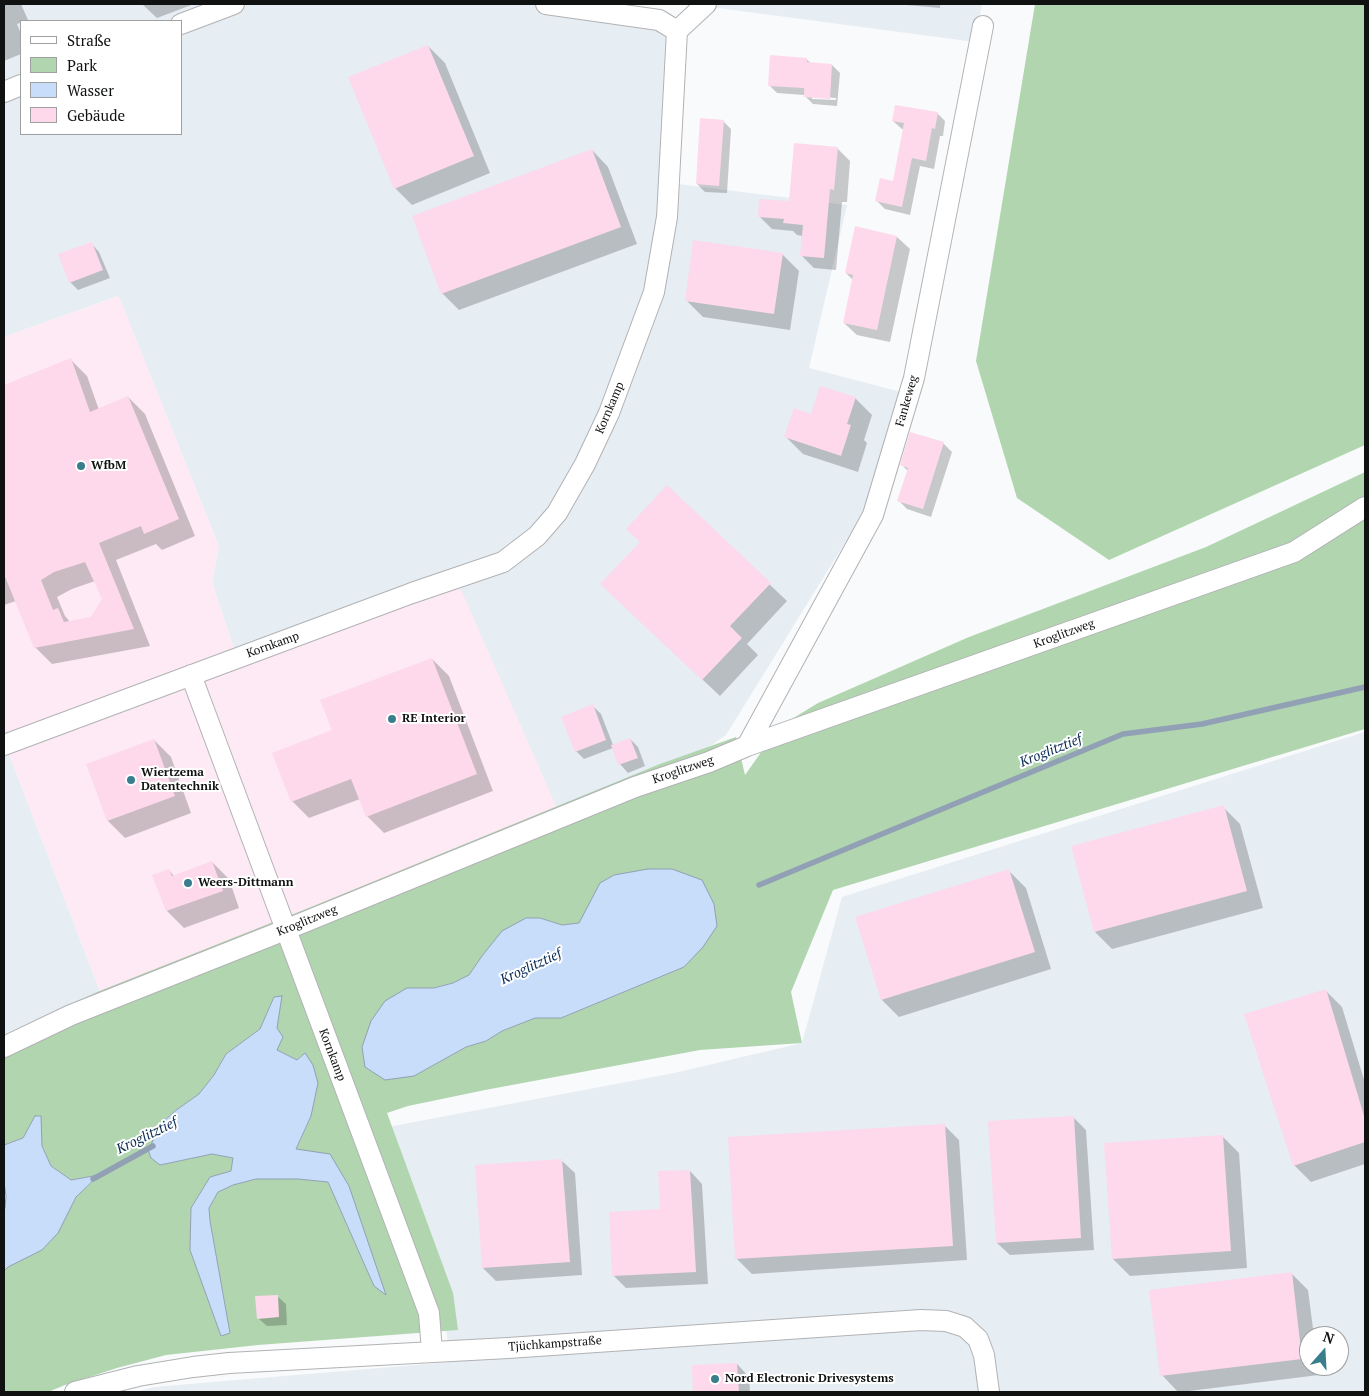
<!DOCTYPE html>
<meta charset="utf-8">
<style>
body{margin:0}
#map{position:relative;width:1369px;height:1396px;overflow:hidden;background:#f9fafc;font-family:"PT Serif",serif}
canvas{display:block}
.frame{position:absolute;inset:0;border:5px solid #101111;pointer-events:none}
.legend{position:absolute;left:20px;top:20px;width:162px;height:115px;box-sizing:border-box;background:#fff;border:1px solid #9fa0a0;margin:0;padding:6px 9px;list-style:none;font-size:15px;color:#101111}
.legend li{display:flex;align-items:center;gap:10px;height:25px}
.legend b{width:25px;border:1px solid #9fa0a0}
.north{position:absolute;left:1299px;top:1326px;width:50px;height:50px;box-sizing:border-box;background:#fff;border:1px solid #9fa0a0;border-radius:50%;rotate:19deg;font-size:14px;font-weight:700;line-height:20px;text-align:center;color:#101111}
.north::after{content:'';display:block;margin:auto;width:18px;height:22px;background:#397e8c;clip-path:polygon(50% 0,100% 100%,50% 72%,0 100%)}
</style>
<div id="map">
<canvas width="1369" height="1396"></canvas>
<div class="frame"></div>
<ul class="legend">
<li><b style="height:6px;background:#fff"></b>Straße</li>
<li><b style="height:14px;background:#b1d5af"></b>Park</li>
<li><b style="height:14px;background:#c8ddfa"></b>Wasser</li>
<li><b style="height:14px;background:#fdd9eb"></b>Gebäude</li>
</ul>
<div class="north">N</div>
</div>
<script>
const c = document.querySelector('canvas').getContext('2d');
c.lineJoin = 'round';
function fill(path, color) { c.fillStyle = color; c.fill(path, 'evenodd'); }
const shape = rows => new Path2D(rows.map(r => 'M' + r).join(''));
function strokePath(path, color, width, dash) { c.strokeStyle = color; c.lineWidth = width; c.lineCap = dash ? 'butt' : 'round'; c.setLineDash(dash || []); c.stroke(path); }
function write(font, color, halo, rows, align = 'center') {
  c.font = font + ' "PT Serif",serif'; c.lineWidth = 4; c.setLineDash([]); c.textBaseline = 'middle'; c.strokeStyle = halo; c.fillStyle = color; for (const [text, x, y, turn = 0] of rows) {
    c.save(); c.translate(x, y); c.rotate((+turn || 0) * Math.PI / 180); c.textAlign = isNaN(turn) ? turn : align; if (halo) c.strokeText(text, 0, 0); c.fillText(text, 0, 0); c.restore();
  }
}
fill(shape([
 [4,4,546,4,677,31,670,183,847,205,809,368,901,392,864,512,726,735,692,759,561,817,237,658,212,582,219,546,118,296,4,337],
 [21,21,181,21,181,134,21,134],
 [706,4,982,4,975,42,703,6],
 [1365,732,1365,1392,135,1392,154,1387,451,1362,445,1323,372,1130,674,1073,802,1043,842,897],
 [1309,1336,1339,1336,1339,1366,1309,1366],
 [4,741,104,1002,4,1047]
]), '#e6edf3');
fill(shape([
 [119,296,219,546,212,582,237,658,456,578,561,817,104,1002,4,741,4,337]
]), '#fdeaf4');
fill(shape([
 [1035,4,1365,4,1365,445,1109,560,1017,498,976,361],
 [1365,472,1365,729,833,890,791,992,802,1043,700,1050,485,1090,408,1106,387,1113,453,1293,458,1330,258,1345,166,1355,117,1368,65,1385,48,1392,4,1392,4,1271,70,1207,76,1197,99,1175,71,1180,51,1166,42,1146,35,1116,23,1138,4,1145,4,1036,97,992,311,907,660,764,736,737,745,775,779,727,818,703,969,637,1206,547],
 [540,918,562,925,579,923,684,967,561,1018,535,1018,502,1031,486,1041,466,1047,414,1076,407,988,433,988,453,983,469,975,482,956],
 [274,997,277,1028,277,1050,297,1060,305,1053,311,1116,296,1149,349,1186,374,1286,328,1182,298,1179,256,1179,233,1185,218,1192,209,1208,210,1221,230,1333,221,1336,190,1250,191,1208,210,1177,231,1171,233,1158,212,1154,160,1165,163,1122,175,1111,199,1094,214,1075,226,1054,260,1029]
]), '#b1d5af');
const water = shape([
 [648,869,672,869,702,880,714,904,717,926,703,947,684,967,561,1018,535,1018,502,1031,486,1041,466,1047,414,1076,385,1080,365,1067,362,1047,371,1021,385,1001,407,988,434,988,453,983,469,975,482,956,502,931,526,918,540,918,562,925,579,923,600,883,614,875,648,869],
 [282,996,277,1028,283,1037,277,1050,297,1060,305,1053,313,1065,318,1083,311,1116,296,1149,330,1154,349,1186,386,1295,374,1286,328,1182,298,1179,256,1179,233,1185,218,1192,209,1208,210,1221,230,1333,221,1336,190,1250,191,1208,210,1177,231,1171,233,1158,212,1154,160,1165,151,1158,148,1150,163,1122,175,1111,199,1094,214,1075,226,1054,260,1029,274,997,282,996],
 [35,1116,41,1116,42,1146,51,1166,71,1180,99,1175,76,1197,58,1233,42,1250,8,1267,4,1271,4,1210,5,1208,6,1196,4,1182,4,1145,23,1138,35,1116]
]);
fill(water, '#c8ddfa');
strokePath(water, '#91a0b4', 1);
fill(shape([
 [4,4,21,4,28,20,17,24,21,34,21,54,4,61],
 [142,4,194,4,157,18],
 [895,4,940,4,940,8],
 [428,46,445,63,490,173,412,205,395,188],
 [806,59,811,63,832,65,840,73,837,106,813,104,804,95,777,93,769,85],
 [812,96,836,98,836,100,812,99],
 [937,113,945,121,943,136,940,136,934,169,920,166,910,215,885,209,877,201,894,183,904,129,902,129,893,121],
 [723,121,731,129,727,193,705,192,697,184],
 [837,148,850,161,847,202,842,202,836,270,814,268,801,255,803,236,797,235,793,231,772,229,759,216,790,203],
 [592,150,608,167,637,244,459,310,442,293],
 [897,237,910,249,890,342,857,335,844,323,853,280,846,273],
 [91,243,99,252,110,278,78,290,70,282],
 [782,254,799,271,790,330,703,317,686,300],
 [70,359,87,376,99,410,128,397,145,414,195,536,162,550,156,544,116,560,150,646,52,664,35,647,16,601,4,605,4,387],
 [95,581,103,599,91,618,70,622,65,616,57,597,72,589],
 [855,398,872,415,864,440,867,443,858,472,803,454,786,437],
 [943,443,952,452,931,517,907,509,899,501,908,471,902,465],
 [667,487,787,601,747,644,758,655,720,696,619,601],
 [432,659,449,676,493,791,384,833,367,816,360,799,309,818,292,801,334,730],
 [593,706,601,714,613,745,630,739,638,747,645,766,628,773,620,764,613,748,584,759,576,751],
 [154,740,171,757,191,813,125,838,108,821,87,765],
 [1223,807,1240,824,1263,908,1112,949,1095,932],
 [212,862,229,879,239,908,184,928,167,911,169,870,174,876],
 [1009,871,1026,888,1051,969,899,1017,882,1000],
 [1325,990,1342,1007,1365,1083,1365,1164,1311,1182,1294,1165],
 [1073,1117,1086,1130,1094,1250,1010,1255,997,1243],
 [944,1125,959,1140,967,1260,752,1274,737,1259],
 [1222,1136,1239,1153,1247,1268,1130,1276,1113,1259],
 [562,1161,575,1173,582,1275,496,1281,483,1268],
 [690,1171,702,1184,708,1284,626,1288,613,1275],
 [1291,1273,1308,1290,1314,1336,1309,1336,1309,1366,1318,1366,1319,1375,1181,1392,1178,1392,1162,1375],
 [277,1296,286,1304,287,1325,267,1326,258,1318],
 [737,1364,749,1377,750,1392,694,1392,693,1366]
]), '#0003');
strokePath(shape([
 [759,885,1123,734,1202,724,1365,687],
 [93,1179,153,1146]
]), '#91a0b4', 5.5);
fill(shape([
 [428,45,474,156,394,189,348,77],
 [770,55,807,58,807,62,832,64,830,99,804,97,804,88,768,86],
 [895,105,938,112,935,129,932,128,926,161,912,158,902,207,875,201,880,178,893,181,904,123,892,121],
 [700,118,724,120,719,186,696,184],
 [794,143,838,147,834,190,830,189,824,258,800,256,803,225,783,223,784,219,758,217,759,199,789,201],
 [592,149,621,227,441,294,412,216],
 [855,226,897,236,877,330,843,323,853,275,845,273],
 [693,240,783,253,774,314,685,301],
 [92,242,103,270,69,283,58,254],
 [71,358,90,412,128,396,179,519,144,534,141,526,99,543,134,629,34,648,4,574,4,385],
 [85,562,102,599,91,617,64,622,58,608,53,610,41,580,54,572],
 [820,386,856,397,847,424,851,425,841,456,784,437,794,408,811,414],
 [910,432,944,442,923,509,897,501,908,468,900,465],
 [667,485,771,583,730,626,742,638,702,680,600,584,640,542,626,529],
 [432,658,477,774,366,817,351,779,291,802,272,753,332,730,320,700],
 [593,704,606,740,575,752,561,717],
 [630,738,638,758,618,765,611,745],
 [154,739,175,796,107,821,86,764],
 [1224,805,1247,891,1094,932,1071,846],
 [212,861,223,891,166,911,152,875,169,869,172,876],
 [1009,869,1035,952,881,1000,855,917],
 [1326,989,1365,1119,1365,1142,1293,1166,1244,1014],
 [1074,1116,1081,1238,996,1243,988,1121],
 [945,1124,953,1246,735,1259,728,1137],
 [1223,1135,1231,1251,1112,1259,1104,1143],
 [562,1159,570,1262,482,1268,475,1165],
 [690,1170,696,1272,612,1276,609,1212,660,1209,658,1171],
 [1292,1272,1302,1359,1160,1376,1149,1290],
 [278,1295,279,1317,257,1319,255,1296],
 [737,1363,739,1392,693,1392,692,1365]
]), '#fdd9eb');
const minor = shape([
 [181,24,234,4],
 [677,31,706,4],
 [4,92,21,85],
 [191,675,429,1313,432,1352],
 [4,745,412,593,503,562,537,536,557,513,585,464,609,413,654,292,667,217,677,31,659,20,546,4],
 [747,746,873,515,914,378,983,26],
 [4,1047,71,1015,285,930,635,787,709,762,747,746,1294,552,1365,507],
 [75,1392,138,1376,193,1367,229,1363,508,1348,921,1320,946,1321,965,1327,978,1339,984,1355,989,1392]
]);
strokePath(minor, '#b1b2b4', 22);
strokePath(minor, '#fff', 20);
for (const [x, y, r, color] of [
 [81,466,5,"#397e8c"],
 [392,719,5,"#397e8c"],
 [131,780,5,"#397e8c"],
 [188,883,5,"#397e8c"],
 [715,1379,5,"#397e8c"]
]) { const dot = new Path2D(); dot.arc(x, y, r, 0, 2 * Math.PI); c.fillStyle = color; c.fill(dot); strokePath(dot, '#fff', 2); }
write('12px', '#101111', '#fff', [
 ["Fankeweg",907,401,-74],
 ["Kornkamp",610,408,-67],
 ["Kroglitzweg",1064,634,-20],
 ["Kornkamp",273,645,-20],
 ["Kroglitzweg",683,770,-19],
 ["Kroglitzweg",307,921,-22],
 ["Kornkamp",332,1055,69],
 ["Tjüchkampstraße",555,1344,-4]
]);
write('bold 12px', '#101111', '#fff', [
 ["WfbM",91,466],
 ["RE Interior",402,719],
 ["Wiertzema",141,773],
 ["Datentechnik",141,787],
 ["Weers-Dittmann",198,883],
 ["Nord Electronic Drivesystems",725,1379]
], 'left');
write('italic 14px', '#082c56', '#fff', [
 ["Kroglitztief",1051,751,-22],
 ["Kroglitztief",531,967,-25],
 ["Kroglitztief",147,1136,-26]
]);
</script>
